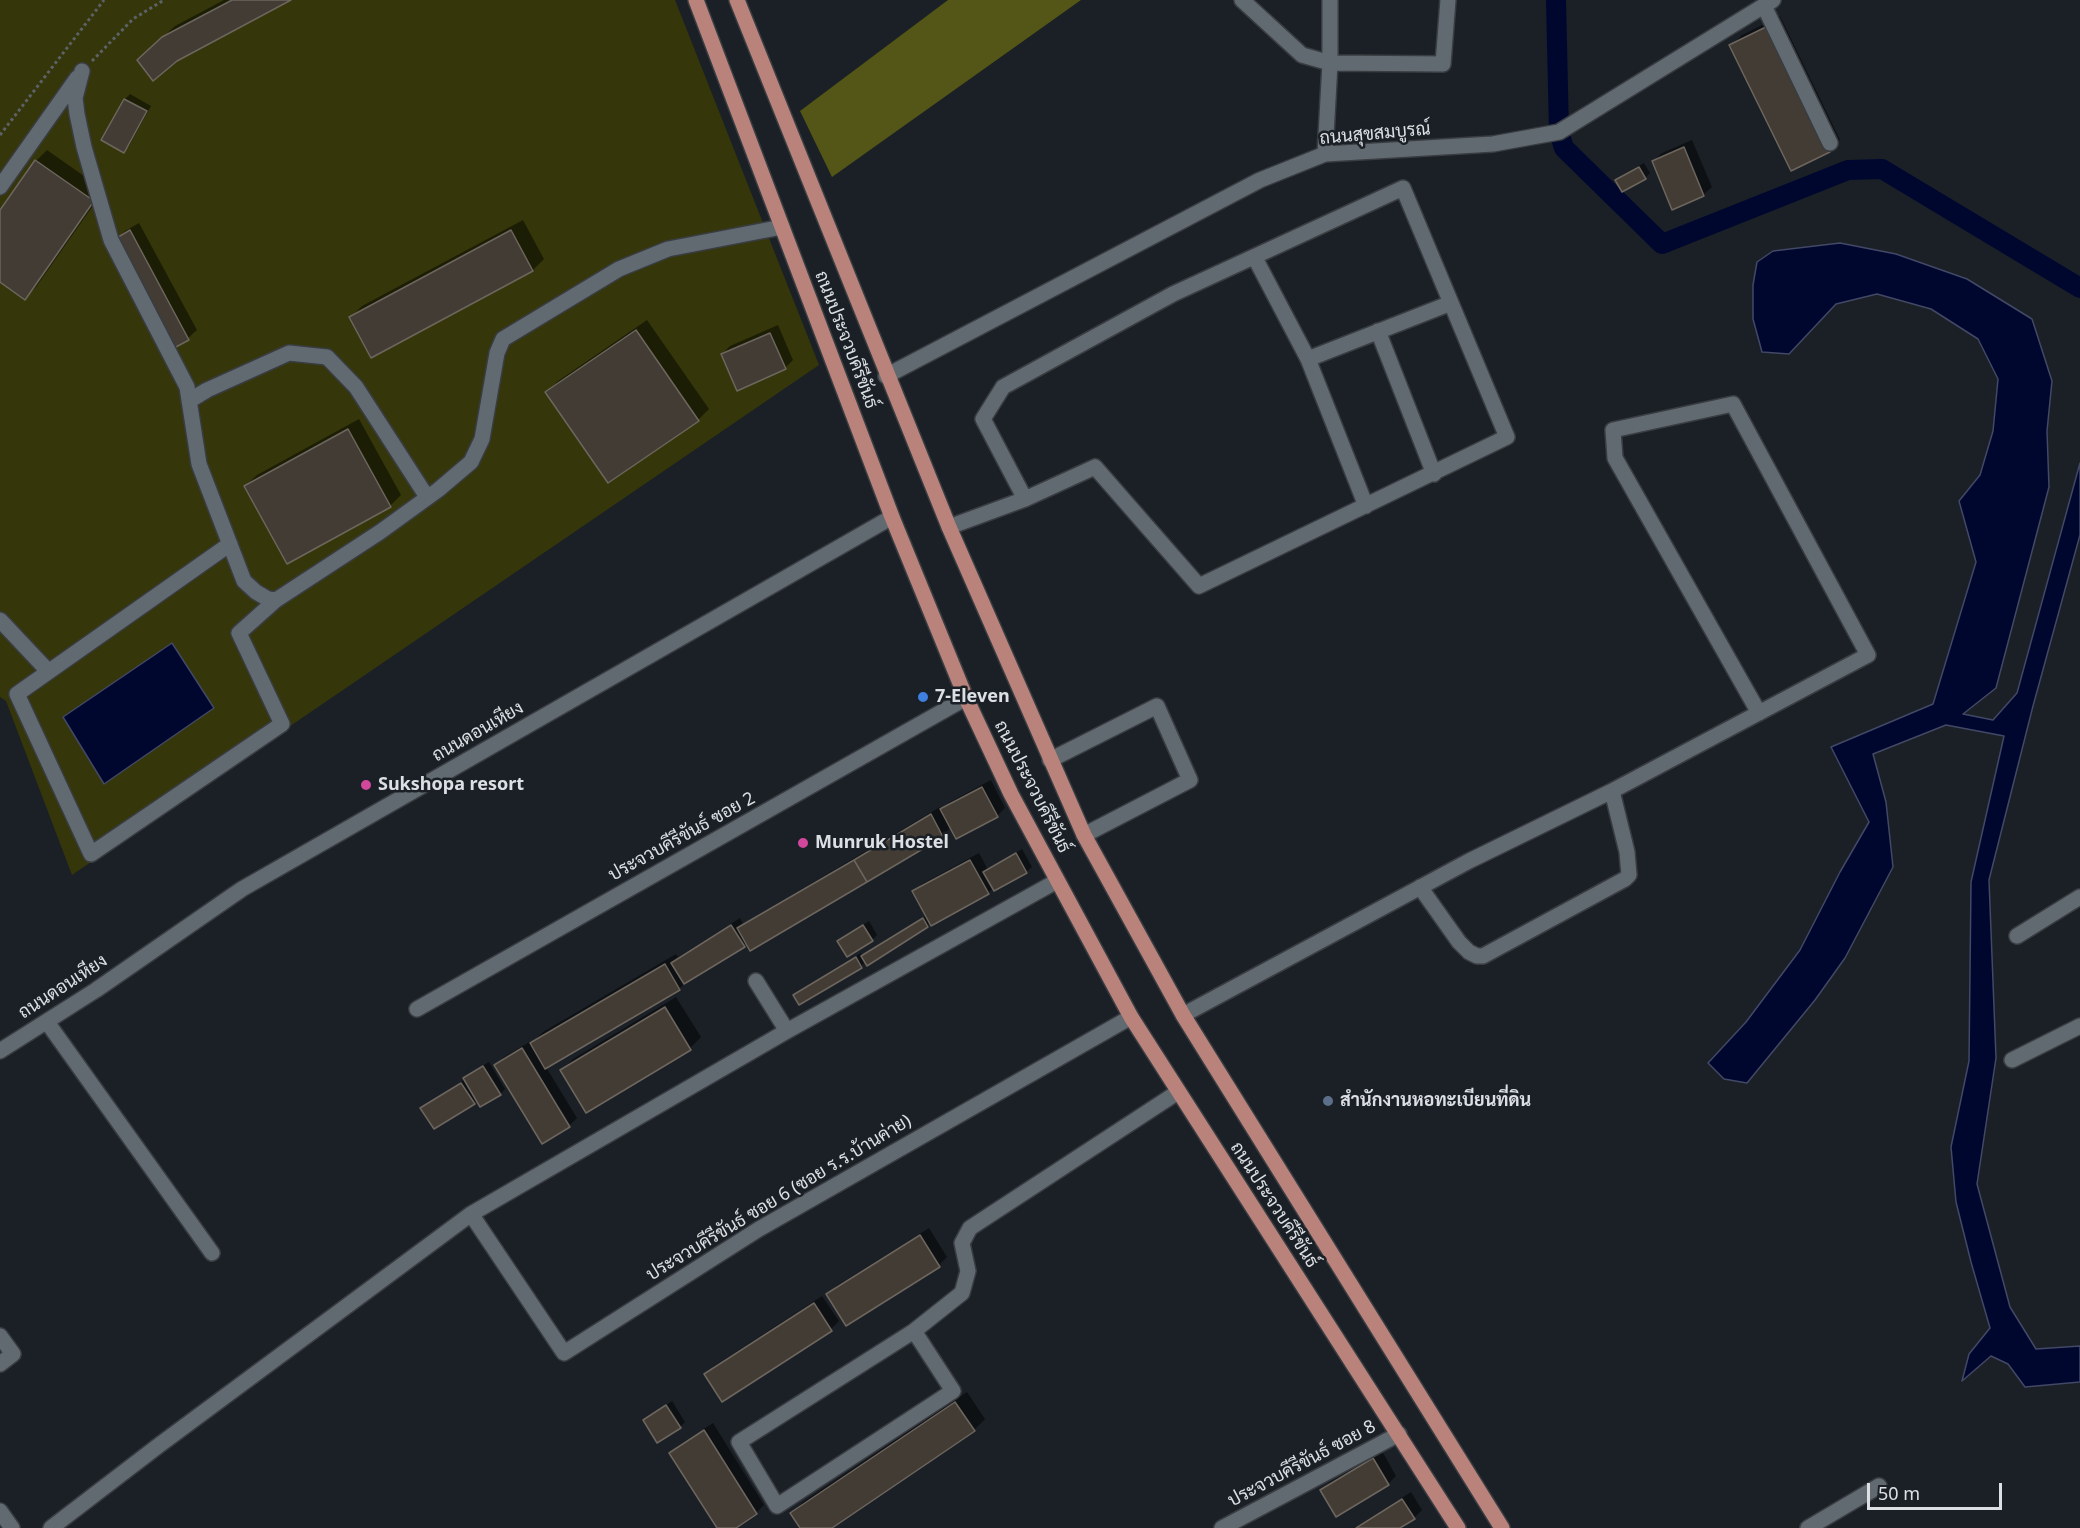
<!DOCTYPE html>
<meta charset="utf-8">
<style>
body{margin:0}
#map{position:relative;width:2080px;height:1528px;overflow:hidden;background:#1a2026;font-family:"Noto Sans",sans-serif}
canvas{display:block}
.scale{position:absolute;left:1867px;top:1483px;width:135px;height:27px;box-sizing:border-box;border:3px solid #dce0e4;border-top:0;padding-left:8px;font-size:18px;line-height:21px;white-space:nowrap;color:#dce0e4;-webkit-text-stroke:4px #1a2026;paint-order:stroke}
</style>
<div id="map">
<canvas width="2080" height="1528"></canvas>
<div class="scale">50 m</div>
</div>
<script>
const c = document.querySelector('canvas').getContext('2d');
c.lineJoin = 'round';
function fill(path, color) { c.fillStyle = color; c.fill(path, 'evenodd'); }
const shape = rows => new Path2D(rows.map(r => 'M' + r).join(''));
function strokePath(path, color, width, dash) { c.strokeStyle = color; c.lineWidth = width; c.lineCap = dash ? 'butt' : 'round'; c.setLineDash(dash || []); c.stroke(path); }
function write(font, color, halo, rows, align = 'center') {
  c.font = font + ' "Noto Sans",Sarabun,sans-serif'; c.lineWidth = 5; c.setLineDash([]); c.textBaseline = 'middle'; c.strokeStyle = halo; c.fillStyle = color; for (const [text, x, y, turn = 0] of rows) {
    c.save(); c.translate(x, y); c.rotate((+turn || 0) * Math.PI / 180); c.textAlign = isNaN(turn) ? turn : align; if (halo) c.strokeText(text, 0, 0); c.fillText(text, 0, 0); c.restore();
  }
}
fill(shape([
 [0,0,675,0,819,365,72,875,6,701,0,697]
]), '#35370a');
fill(shape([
 [948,0,1081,0,832,177,800,111]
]), '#535616');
const water = shape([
 [1840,243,1896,254,1967,279,2032,319,2052,381,2047,431,2049,487,1996,688,1963,714,1993,720,2017,693,2080,463,2080,535,2033,706,1989,880,1996,1058,1977,1184,2010,1307,2036,1349,2080,1346,2080,1382,2025,1387,2008,1364,1991,1356,1962,1381,1969,1354,1990,1328,1971,1262,1956,1202,1951,1147,1969,1061,1971,882,2004,736,1946,725,1873,754,1886,802,1893,867,1845,958,1815,1000,1747,1083,1724,1079,1708,1063,1746,1022,1800,950,1840,872,1869,822,1831,747,1933,704,1976,562,1959,501,1980,475,1993,431,1998,379,1978,339,1931,309,1877,294,1836,304,1789,354,1762,352,1753,319,1753,285,1757,262,1773,251,1840,243],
 [172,643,214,708,104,784,63,717,172,643]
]);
fill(water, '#00072f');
strokePath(water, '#424865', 1.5);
fill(shape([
 [224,0,288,0,150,49,175,26],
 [1780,16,1840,140,1829,151,1792,169,1731,46,1742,35],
 [130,94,151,106,129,146,124,151,103,140,125,99],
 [1692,140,1712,187,1703,195,1653,161,1662,153],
 [47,150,104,190,36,287,25,298,0,280,0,213,36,161],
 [1644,163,1650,173,1645,178,1617,180,1622,175],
 [523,220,544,259,533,270,372,356,351,317,362,306],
 [139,223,197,330,188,338,175,346,117,239,125,231],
 [647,320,709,409,698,420,547,392,558,381],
 [778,325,793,360,785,368,722,354,730,346],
 [359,419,401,495,390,506,245,486,257,475],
 [991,780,1005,808,997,816,951,827,942,836,750,949,747,943,688,980,679,989,546,1067,577,1118,569,1126,496,1065,504,1057,531,1041,532,1043,543,1032,676,954,678,957,740,918,743,924,940,807,942,810,950,802],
 [1022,849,1032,867,1026,872,995,889,994,887,988,893,931,923,866,961,861,966,795,995,800,990,861,953,863,956,927,915,914,892,922,884,979,853,988,870],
 [869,921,877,935,872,940,839,941],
 [676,997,701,1037,690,1048,562,1070,573,1059],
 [489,1062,505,1089,500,1094,477,1100,474,1103,422,1108,465,1079,464,1078,470,1073],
 [929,1228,947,1257,939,1265,846,1324,828,1294,836,1286],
 [822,1296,839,1321,831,1329,706,1374,714,1366],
 [967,1392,985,1419,974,1430,829,1528,802,1528,792,1513,803,1502],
 [672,1401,685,1422,680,1427,644,1420],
 [713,1423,764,1505,756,1513,733,1528,718,1528,670,1453,679,1445],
 [1382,1451,1396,1476,1388,1484,1322,1490,1330,1482],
 [1411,1492,1422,1510,1414,1518,1398,1528,1354,1528]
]), '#0007');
strokePath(shape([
 [1556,0,1559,132,1564,148,1662,244,1848,170,1882,169,2080,288]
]), '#00072f', 20);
const building = shape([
 [232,0,291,0,177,61,153,81,137,60,162,37,232,0],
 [1768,26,1830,152,1791,171,1729,45,1768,26],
 [124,99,147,111,124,153,101,140,124,99],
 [1684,147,1704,196,1672,210,1652,161,1684,147],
 [35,160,94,201,25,300,0,282,0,210,35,160],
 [1639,167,1646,179,1622,192,1615,180,1639,167],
 [130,230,189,340,174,348,115,239,130,230],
 [511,230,533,271,371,358,349,317,511,230],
 [636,330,699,421,608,483,545,392,636,330],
 [770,333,786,369,737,391,721,354,770,333],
 [348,429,391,507,287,564,244,486,348,429],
 [982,787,998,817,956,839,940,809,982,787],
 [931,814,943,837,867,882,854,860,931,814],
 [1016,853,1027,873,994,891,983,872,1016,853],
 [854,860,867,882,750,951,737,928,854,860],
 [970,860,989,894,931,926,912,891,970,860],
 [923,918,928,927,867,966,861,956,923,918],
 [731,925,745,947,684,984,671,963,731,925],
 [863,925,873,941,847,957,837,941,863,925],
 [856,957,862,968,799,1005,793,995,856,957],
 [665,964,680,990,545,1069,530,1043,665,964],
 [665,1007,691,1050,586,1113,560,1070,665,1007],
 [522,1048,570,1127,542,1144,494,1065,522,1048],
 [483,1066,501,1095,480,1107,463,1078,483,1066],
 [461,1083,475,1104,434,1129,420,1108,461,1083],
 [920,1235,940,1267,846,1326,826,1294,920,1235],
 [814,1303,832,1331,722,1402,704,1374,814,1303],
 [955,1402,975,1431,832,1528,800,1528,790,1513,955,1402],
 [666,1405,681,1428,657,1443,643,1420,666,1405],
 [704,1430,757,1514,736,1528,717,1528,669,1453,704,1430],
 [1373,1458,1389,1485,1336,1517,1320,1490,1373,1458],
 [1402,1499,1415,1519,1400,1528,1356,1528,1402,1499]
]);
fill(building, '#423c35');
strokePath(building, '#6d665e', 1.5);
const minor = shape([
 [1242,0,1302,55,1330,63,1443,64,1448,0],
 [1764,6,1830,143],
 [82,71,75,98,77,114,84,147,111,240,187,387,199,464,244,581,256,592,268,599,276,600,380,532,438,490,471,462,482,439,497,353,503,339,619,269,668,249,782,227],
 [1325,154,1330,63,1330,0],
 [0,187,77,78],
 [1255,258,1308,359,1366,506],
 [1378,331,1434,474],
 [1308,359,1451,303],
 [886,376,1260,180,1325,154,1493,144,1559,132,1773,0],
 [189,401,207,390,289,353,327,357,356,387,427,497],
 [949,527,1025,499,1095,467,1199,586,1507,437,1403,188,1173,294,1003,387,983,419,1025,499],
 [230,544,17,694,91,854,282,724,239,633,276,600],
 [0,620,48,671],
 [1050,760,1157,706,1190,780,1084,835],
 [1420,887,1459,942,1469,952,1477,956,1483,956,1625,879,1629,875,1627,852,1612,791],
 [2017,936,2080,897],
 [756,981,787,1031],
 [417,1009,966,698],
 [1183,1015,1469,861,1612,791,1689,750,1868,655,1733,404,1613,430,1615,458,1759,713],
 [47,1022,212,1253],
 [0,1051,96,990,242,889,892,517],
 [2012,1060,2080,1026],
 [471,1214,564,1353,759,1229,1131,1017],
 [914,1331,953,1391,777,1506,739,1442,914,1331,962,1293,968,1271,962,1243,970,1228,1178,1092],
 [0,1336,13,1354,0,1364],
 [0,1511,12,1528],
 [51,1528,158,1446,471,1214,787,1031,1057,881],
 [1222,1528,1399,1434],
 [1808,1528,1879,1486]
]);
const major = shape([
 [696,0,892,517,966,698,1011,794,1131,1017,1458,1528],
 [737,0,949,527,1084,835,1183,1015,1502,1528]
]);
strokePath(minor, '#393d42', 18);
strokePath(major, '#393d42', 18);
strokePath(shape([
 [92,61,133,19,164,0],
 [0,135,104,0]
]), '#5d6267', 3, [3, 3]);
strokePath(minor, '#626a71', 15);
strokePath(major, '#b9837b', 15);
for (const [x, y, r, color] of [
 [923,697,6,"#3f7fe0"],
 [366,785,6,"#d1479c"],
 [803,843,6,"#d1479c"],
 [1328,1101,6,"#5c6f8a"]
]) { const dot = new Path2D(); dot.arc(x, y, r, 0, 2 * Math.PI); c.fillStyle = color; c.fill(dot); strokePath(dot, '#1a2026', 2); }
write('18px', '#dce0e4', '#1a2026', [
 ["ถนนสุขสมบูรณ์",1375,134,-5],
 ["ถนนประจวบคีรีขันธ์",846,340,69],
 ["ถนนดอนเหียง",478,732,-30],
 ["ถนนประจวบคีรีขันธ์",1032,787,63],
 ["ประจวบคีรีขันธ์ ซอย 2",682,837,-29],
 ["ถนนดอนเหียง",63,987,-33],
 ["ประจวบคีรีขันธ์ ซอย 6 (ซอย ร.ร.บ้านค่าย)",779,1198,-31],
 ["ถนนประจวบคีรีขันธ์",1274,1205,57],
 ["ประจวบคีรีขันธ์ ซอย 8",1302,1464,-28]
]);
write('bold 18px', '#dce0e4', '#1a2026', [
 ["7-Eleven",935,697],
 ["Sukshopa resort",378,785],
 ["Munruk Hostel",815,843],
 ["สำนักงานหอทะเบียนที่ดิน",1340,1101]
], 'left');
</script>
